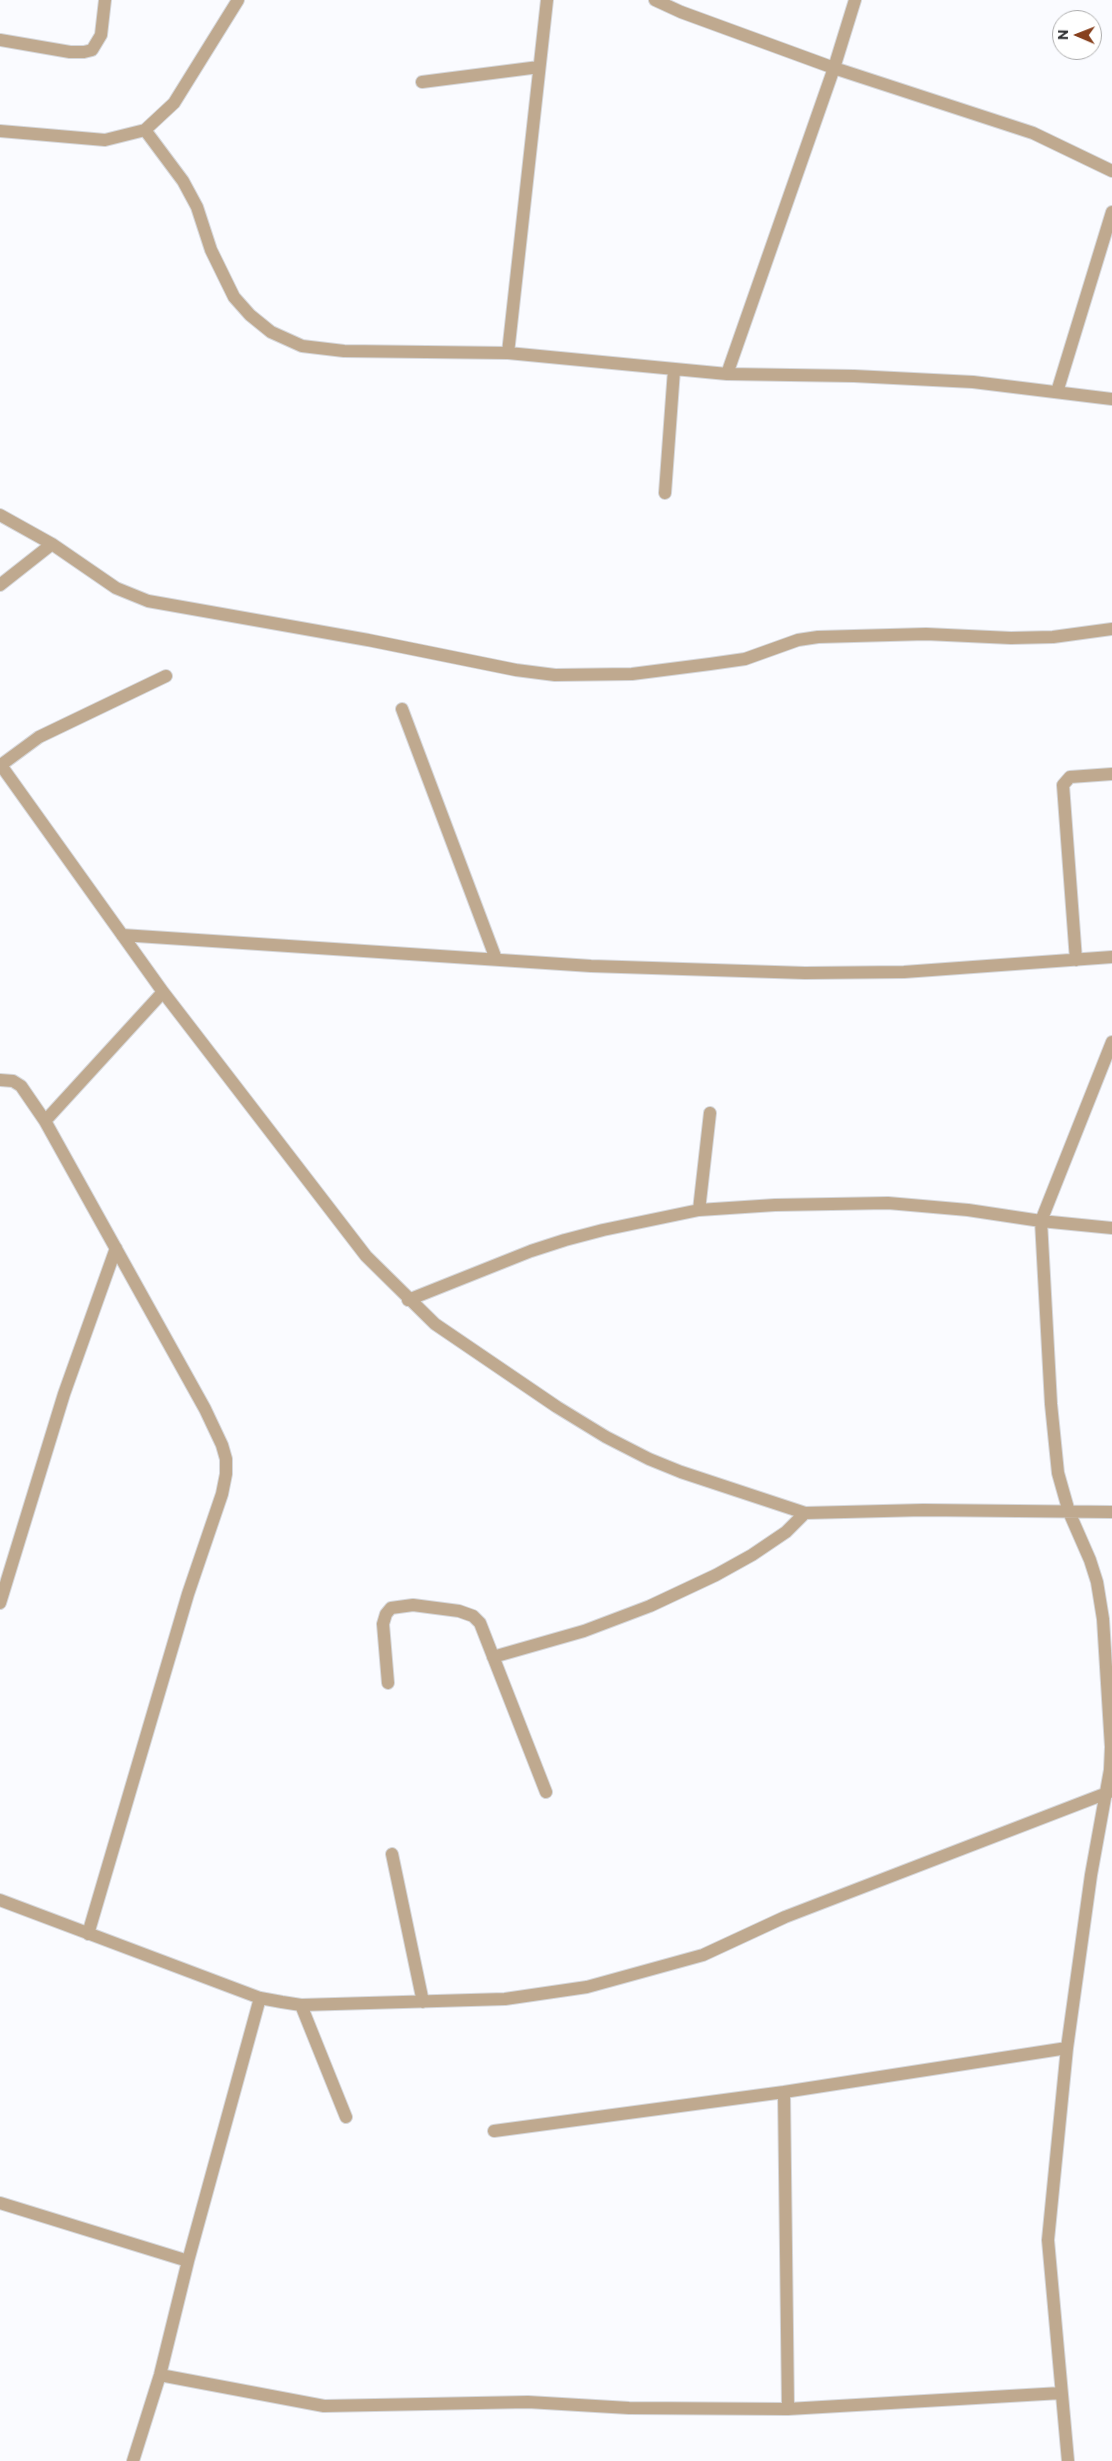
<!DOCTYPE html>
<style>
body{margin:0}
#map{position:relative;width:1112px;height:2461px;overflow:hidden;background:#fafbff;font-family:Commissioner,sans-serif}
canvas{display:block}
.north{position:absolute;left:1052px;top:10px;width:50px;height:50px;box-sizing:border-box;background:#fff;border:1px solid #adadae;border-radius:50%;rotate:271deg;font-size:14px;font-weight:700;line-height:20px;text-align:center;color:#313234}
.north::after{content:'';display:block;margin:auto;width:18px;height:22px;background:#87401d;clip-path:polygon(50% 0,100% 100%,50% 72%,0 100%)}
</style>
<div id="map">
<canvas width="1112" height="2461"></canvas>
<div class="north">N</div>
</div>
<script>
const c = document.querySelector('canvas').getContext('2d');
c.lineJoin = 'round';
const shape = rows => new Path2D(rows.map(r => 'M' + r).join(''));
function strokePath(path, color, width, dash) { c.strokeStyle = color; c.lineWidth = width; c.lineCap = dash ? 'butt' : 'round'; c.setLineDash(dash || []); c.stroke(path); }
const minor = shape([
 [655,0,681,12,834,68,1033,133,1112,171],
 [0,40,70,52,84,52,92,50,101,35,105,0],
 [422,82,539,67],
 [145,130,183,181,197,207,211,250,234,297,250,315,271,332,302,346,344,351,508,353,727,374,854,376,973,382,1112,399],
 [0,131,105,140,145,130,174,103,238,0],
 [508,353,547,0],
 [727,374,834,68,855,0],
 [1057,392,1112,212],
 [665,493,674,370],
 [0,515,52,544,116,588,148,601,368,640,516,670,555,675,632,674,710,664,745,659,798,640,818,637,926,634,1011,638,1053,637,1112,629],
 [0,585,52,544],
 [402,709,496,959],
 [0,764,163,992,366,1256,435,1324,557,1407,606,1437,649,1459,681,1472,805,1513,923,1510,1112,1512],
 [1,765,39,737,166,676],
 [122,935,591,966,805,973,904,972,1112,957],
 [1076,960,1063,785,1070,777,1112,774],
 [0,1080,13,1081,21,1086,45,1121,205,1409,222,1445,226,1459,226,1474,222,1494,188,1594,88,1934],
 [45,1121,163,992],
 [699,1210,710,1113],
 [408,1300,531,1251,565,1240,603,1230,699,1210,775,1205,888,1203,968,1210,1041,1221,1112,1228],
 [0,1603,64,1394,116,1248],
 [493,1657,584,1631,650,1606,716,1575,752,1555,786,1532,805,1513],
 [388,1683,383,1624,386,1614,391,1608,413,1605,459,1611,473,1616,480,1623,546,1792],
 [392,1854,423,2002],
 [0,1900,260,1998,282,2002,301,2005,505,1999,587,1987,703,1955,785,1917,1112,1791],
 [301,2005,346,2117],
 [494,2131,784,2092],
 [0,2203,188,2261],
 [160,2375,324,2406,528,2402,629,2408,788,2409,1061,2393],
 [788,2409,784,2092,1067,2048],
 [133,2461,160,2375,188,2261,260,1998],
 [1068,2461,1048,2240,1067,2048,1091,1875,1110,1770,1111,1747,1103,1619,1097,1582,1090,1560,1069,1512,1058,1473,1051,1404,1041,1221,1112,1042]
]);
strokePath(minor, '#d6d7da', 14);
strokePath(minor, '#bfa98f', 12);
</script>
